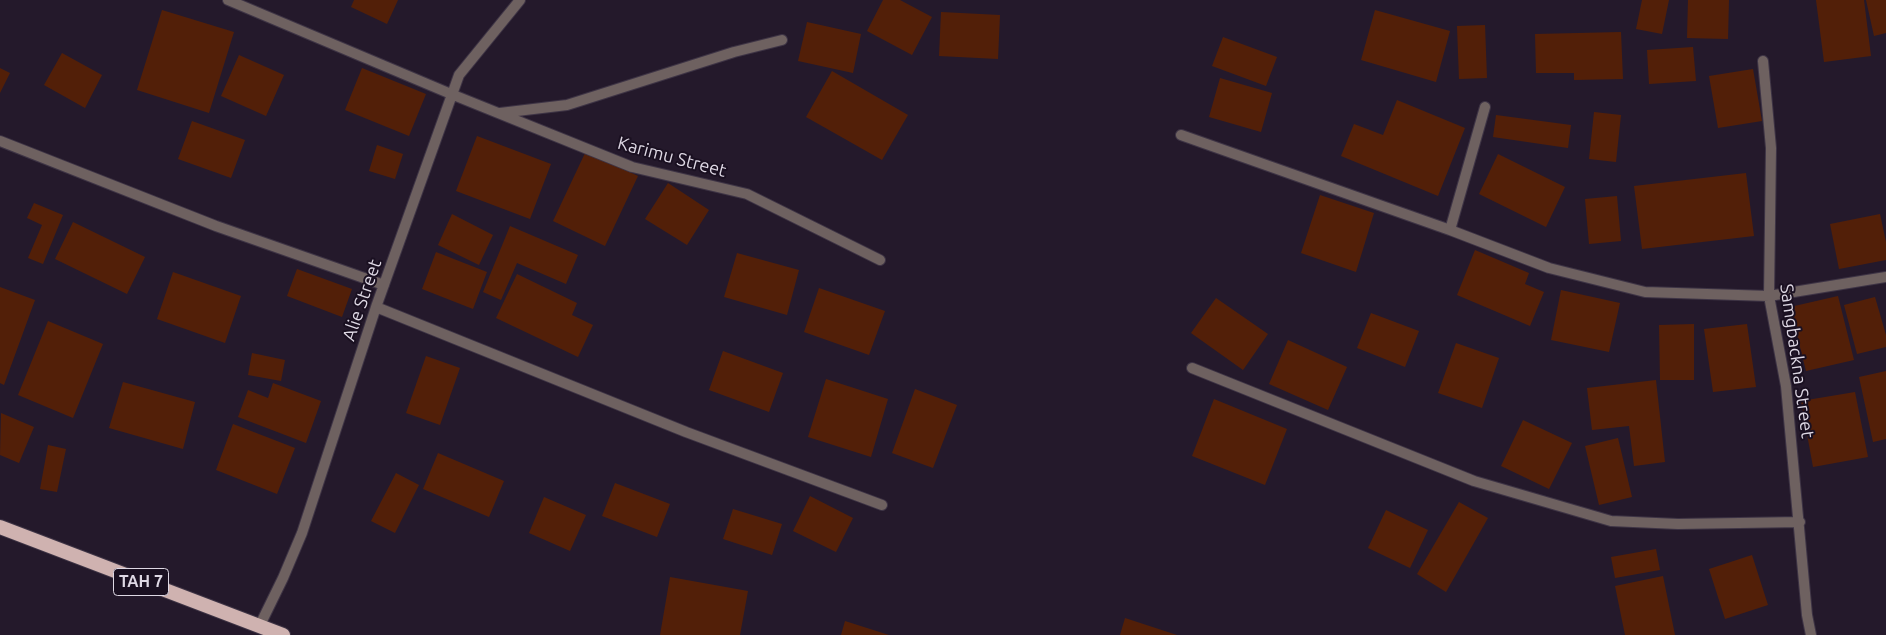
<!DOCTYPE html>
<style>
body{margin:0}
canvas{display:block;background:#24192b}
</style>
<canvas width="1886" height="635"></canvas>
<script>
const c = document.querySelector('canvas').getContext('2d');
c.lineJoin = 'round';
function fill(path, color) { c.fillStyle = color; c.fill(path, 'evenodd'); }
const shape = rows => new Path2D(rows.map(r => 'M' + r).join(''));
function strokePath(path, color, width, dash) { c.strokeStyle = color; c.lineWidth = width; c.lineCap = dash ? 'butt' : 'round'; c.setLineDash(dash || []); c.stroke(path); }
function write(font, color, halo, rows, align = 'center') {
  c.font = font + ' Ubuntu,sans-serif'; c.lineWidth = 4; c.setLineDash([]); c.textBaseline = 'middle'; c.strokeStyle = halo; c.fillStyle = color; for (const [text, x, y, turn = 0] of rows) {
    c.save(); c.translate(x, y); c.rotate((+turn || 0) * Math.PI / 180); c.textAlign = isNaN(turn) ? turn : align; if (halo) c.strokeText(text, 0, 0); c.fillText(text, 0, 0); c.restore();
  }
}
fill(shape([
 [354,0,398,0,387,24,351,7],
 [883,0,900,0,932,17,912,55,867,31],
 [1642,0,1669,0,1662,34,1636,29],
 [1688,0,1729,0,1728,39,1687,38],
 [1816,0,1864,0,1871,56,1824,62],
 [1866,0,1886,0,1886,33,1874,36],
 [162,10,234,32,209,113,137,90],
 [1375,10,1450,31,1436,82,1361,60],
 [941,12,1000,15,998,59,939,56],
 [807,22,861,34,853,73,798,61],
 [1485,25,1487,78,1459,79,1457,26],
 [1621,32,1623,79,1574,80,1574,73,1536,73,1535,34],
 [1223,37,1277,57,1266,86,1212,66],
 [1693,47,1696,81,1649,84,1647,50],
 [62,53,102,75,85,108,44,85],
 [239,55,284,75,266,116,221,96],
 [0,68,10,73,0,93],
 [362,68,426,94,409,136,345,110],
 [1753,69,1762,121,1718,128,1709,76],
 [832,71,908,115,882,160,806,117],
 [1220,78,1272,93,1261,132,1209,117],
 [1397,100,1465,128,1438,196,1341,156,1354,124,1383,135],
 [1594,112,1621,115,1616,162,1589,159],
 [1496,115,1571,125,1568,148,1493,137],
 [192,121,245,140,231,178,178,159],
 [477,136,551,164,530,219,456,191],
 [377,145,403,154,395,179,369,171],
 [586,151,638,176,605,246,553,221],
 [1498,154,1565,187,1546,227,1479,194],
 [1746,173,1754,236,1642,249,1634,186],
 [668,183,709,210,687,245,645,219],
 [1320,195,1374,213,1356,272,1301,253],
 [1617,196,1621,241,1589,244,1585,199],
 [34,203,63,215,43,264,28,258,42,225,27,218],
 [452,214,493,235,479,265,438,245],
 [1880,214,1886,242,1886,260,1839,269,1830,224],
 [73,222,145,257,127,294,55,259],
 [510,226,578,255,566,284,517,263,501,300,483,292],
 [1475,250,1529,273,1525,284,1544,292,1530,326,1457,295],
 [436,252,487,272,473,309,422,289],
 [737,253,799,270,787,315,724,297],
 [297,269,352,289,342,317,287,296],
 [173,272,241,296,225,343,157,319],
 [517,274,577,303,572,315,593,325,578,357,496,318],
 [0,287,35,300,4,385,0,383],
 [819,288,885,311,869,355,804,332],
 [1561,290,1620,303,1609,352,1551,340],
 [1838,296,1854,360,1806,371,1790,307],
 [1875,297,1886,335,1886,347,1857,354,1844,305],
 [1216,298,1268,334,1243,370,1191,333],
 [1371,313,1419,331,1405,367,1357,348],
 [48,321,103,344,73,418,18,395],
 [1694,324,1694,380,1660,380,1659,325],
 [1747,324,1756,387,1713,392,1704,329],
 [1288,340,1347,367,1328,410,1269,384],
 [1456,343,1499,358,1482,408,1438,393],
 [723,351,783,373,769,412,709,390],
 [252,353,285,360,281,381,248,375],
 [426,356,460,368,440,425,406,413],
 [1886,371,1886,439,1873,442,1859,377],
 [826,379,888,399,871,457,808,437],
 [1656,380,1665,462,1634,466,1629,426,1592,430,1587,388],
 [123,382,195,402,183,449,109,428],
 [273,383,321,401,306,443,238,417,248,390,268,398],
 [915,389,957,405,933,468,892,453],
 [1855,392,1868,457,1813,467,1801,401],
 [1214,399,1287,429,1265,485,1192,456],
 [1,413,34,427,19,463,0,455],
 [1523,420,1572,443,1549,489,1501,466],
 [233,424,295,448,277,494,216,470],
 [1618,438,1632,497,1599,505,1585,446],
 [48,445,66,449,57,492,40,489],
 [438,453,504,481,489,517,423,489],
 [396,473,419,485,395,533,371,521],
 [615,483,670,504,657,537,602,516],
 [810,496,853,518,836,552,793,531],
 [544,497,586,515,570,551,529,533],
 [1459,502,1488,518,1446,592,1417,574],
 [733,509,782,524,772,555,723,539],
 [1386,510,1428,530,1410,568,1368,548],
 [1656,549,1660,570,1615,578,1611,557],
 [1752,555,1768,605,1725,619,1709,569],
 [1663,576,1675,635,1625,635,1615,586],
 [670,577,748,591,740,635,660,635],
 [1125,618,1177,635,1120,635],
 [845,621,889,635,841,635]
]), '#521f08');
const minor = shape([
 [228,0,451,94,632,167,747,194,880,260],
 [1763,61,1771,148,1769,296,1786,386,1807,615,1811,635],
 [500,113,567,105,734,52,782,40],
 [1181,135,1450,230,1549,268,1645,292,1769,296,1886,277],
 [0,141,216,226,384,285],
 [1450,230,1485,107],
 [376,307,686,432,882,505],
 [1192,368,1474,481,1611,521,1678,524,1800,522],
 [260,625,283,578,302,533,376,307,459,75,520,0]
]);
const trunk = shape([
 [0,527,283,635]
]);
strokePath(minor, '#3e3445', 12);
strokePath(trunk, '#3e3445', 16);
strokePath(minor, '#6e6160', 10);
strokePath(trunk, '#cfb2b0', 14);
for (const [x, y, w] of [
 [141,582,55]
]) { const box = new Path2D(); box.roundRect(x - w / 2, y - 13.5, w, 27, 4); c.fillStyle = '#1a1021'; c.fill(box); strokePath(box, '#ded8e4', 1); }
write('bold 16px', '#ded8e4', null, [
 ["TAH 7",141,582]
]);
write('18px', '#ded8e4', '#1a1021', [
 ["Karimu Street",672,157,15],
 ["Alie Street",362,300,-71],
 ["Samgbackna Street",1797,361,82]
]);
</script>
